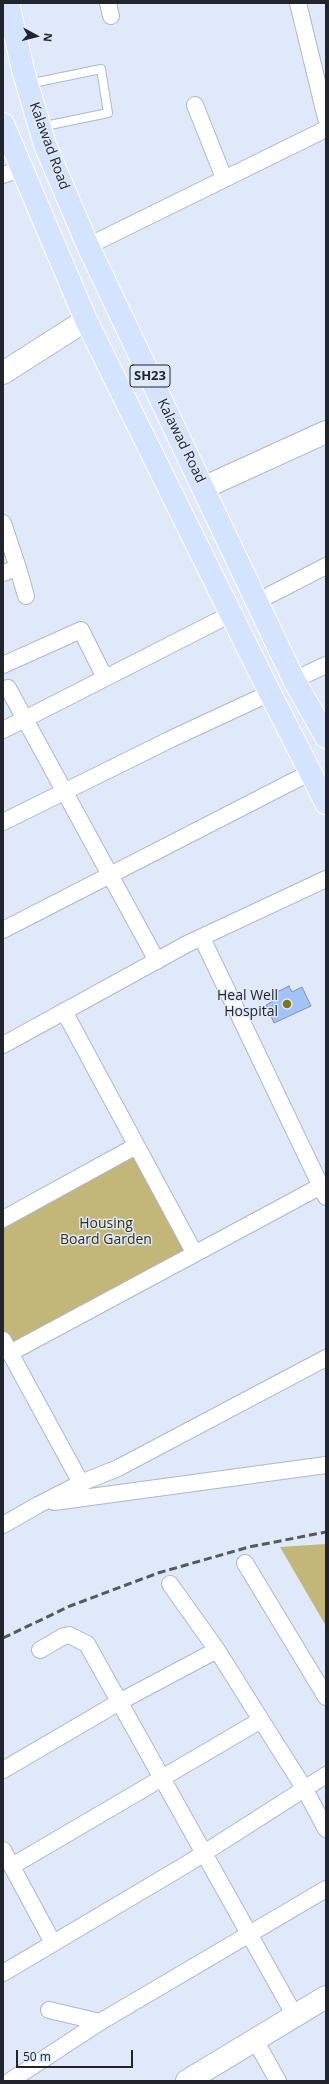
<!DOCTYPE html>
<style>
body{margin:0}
#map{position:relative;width:329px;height:2084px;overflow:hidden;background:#dfe9fa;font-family:"Open Sans",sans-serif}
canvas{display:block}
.frame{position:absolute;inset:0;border:4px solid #21252b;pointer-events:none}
.north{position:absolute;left:16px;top:16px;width:40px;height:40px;-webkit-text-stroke:3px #dfe9fa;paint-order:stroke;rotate:97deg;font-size:11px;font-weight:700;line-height:16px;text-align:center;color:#21252b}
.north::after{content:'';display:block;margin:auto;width:14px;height:18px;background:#21252b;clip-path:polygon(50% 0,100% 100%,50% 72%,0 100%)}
.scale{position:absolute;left:16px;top:2050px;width:117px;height:18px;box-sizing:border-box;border:2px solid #21252b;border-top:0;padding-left:5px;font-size:12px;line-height:14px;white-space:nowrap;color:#21252b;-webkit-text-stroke:3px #dfe9fa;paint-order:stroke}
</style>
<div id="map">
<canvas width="329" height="2084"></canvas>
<div class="frame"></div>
<div class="north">N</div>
<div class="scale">50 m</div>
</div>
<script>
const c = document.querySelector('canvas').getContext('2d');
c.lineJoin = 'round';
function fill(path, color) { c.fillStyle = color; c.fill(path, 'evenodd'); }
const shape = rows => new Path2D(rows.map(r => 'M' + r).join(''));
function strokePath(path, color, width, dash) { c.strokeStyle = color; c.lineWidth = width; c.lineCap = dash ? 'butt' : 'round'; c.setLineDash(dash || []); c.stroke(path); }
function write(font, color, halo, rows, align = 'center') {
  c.font = font + ' "Open Sans",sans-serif'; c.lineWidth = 3; c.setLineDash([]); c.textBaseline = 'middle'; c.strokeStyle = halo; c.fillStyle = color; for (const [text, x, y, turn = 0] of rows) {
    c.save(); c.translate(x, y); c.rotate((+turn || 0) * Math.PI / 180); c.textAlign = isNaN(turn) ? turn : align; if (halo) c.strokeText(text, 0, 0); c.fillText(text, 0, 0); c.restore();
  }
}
fill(shape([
 [136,1146,195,1254,10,1353,3,1340,3,1219],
 [326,1544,326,1626,280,1547]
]), '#c2b778');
const building = shape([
 [289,986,292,992,302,987,311,1006,274,1023,266,1005,273,1001,271,995,289,986]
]);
fill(building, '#a1c3fa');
strokePath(building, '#8791a0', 1);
const lane = shape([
 [28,84,101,69,108,113,40,127]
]);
const street = shape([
 [108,3,111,16],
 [298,3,326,118],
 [195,105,224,178],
 [3,175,23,168],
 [88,246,326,129],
 [3,523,18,568,3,573],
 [18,568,26,596],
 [258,601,326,566],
 [3,665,81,630,105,678],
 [294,680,326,665],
 [8,688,157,961],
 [3,730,231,614],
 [3,822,171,739,270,693],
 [3,930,311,772],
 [202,938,326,1197],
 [64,1011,195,1254],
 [3,1045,187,944,326,879],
 [3,1219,136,1146],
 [3,1340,81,1483],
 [10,1353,321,1186],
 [54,1502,326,1465],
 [3,1525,38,1505,81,1483,118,1468,326,1358],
 [245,1563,326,1697],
 [170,1584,217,1650,261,1720,304,1788,326,1829],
 [40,1650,64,1636,69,1635,87,1644,295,2016],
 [3,1770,121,1701,217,1650],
 [3,1850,53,1943],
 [12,1866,261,1720],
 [3,1973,187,1864,326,1775],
 [49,2010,100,2022],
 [255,2040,278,2081],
 [10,2081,100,2022,326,1889]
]);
const secondary = shape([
 [3,373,86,320],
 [203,488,326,432],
 [187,2081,326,1997]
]);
const primary = shape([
 [8,3,23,70,45,145,88,246,294,680,326,737],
 [3,124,86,320,270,693,326,803]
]);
strokePath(lane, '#aeb8c8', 10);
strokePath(street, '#aeb8c8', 18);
strokePath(secondary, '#aeb8c8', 24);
strokePath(primary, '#fff', 24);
strokePath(lane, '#fff', 8);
strokePath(street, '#fff', 16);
strokePath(secondary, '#fff', 22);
strokePath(primary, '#d4e4fe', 22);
strokePath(shape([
 [3,1638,70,1606,158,1573,249,1547,326,1532]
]), '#545962', 3, [8, 4]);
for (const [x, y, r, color] of [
 [287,1004,5,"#837517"]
]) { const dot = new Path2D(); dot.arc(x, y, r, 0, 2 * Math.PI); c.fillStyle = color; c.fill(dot); strokePath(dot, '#dfe9fa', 1.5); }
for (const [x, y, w] of [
 [150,376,40]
]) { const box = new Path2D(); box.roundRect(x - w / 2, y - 11, w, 22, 3); c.fillStyle = '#dfe9fa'; c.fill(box); strokePath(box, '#21252b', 1); }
write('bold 13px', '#21252b', null, [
 ["SH23",150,376]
]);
write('14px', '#21252b', '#dfe9fa', [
 ["Kalawad Road",49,146,70],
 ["Kalawad Road",181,441,64]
]);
write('14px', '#21252b', '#dfe9fa', [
 ["Heal Well",278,996],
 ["Hospital",278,1012]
], 'right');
write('14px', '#352e07', '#dfe9fa', [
 ["Housing",106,1224],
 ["Board Garden",106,1240]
]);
</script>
